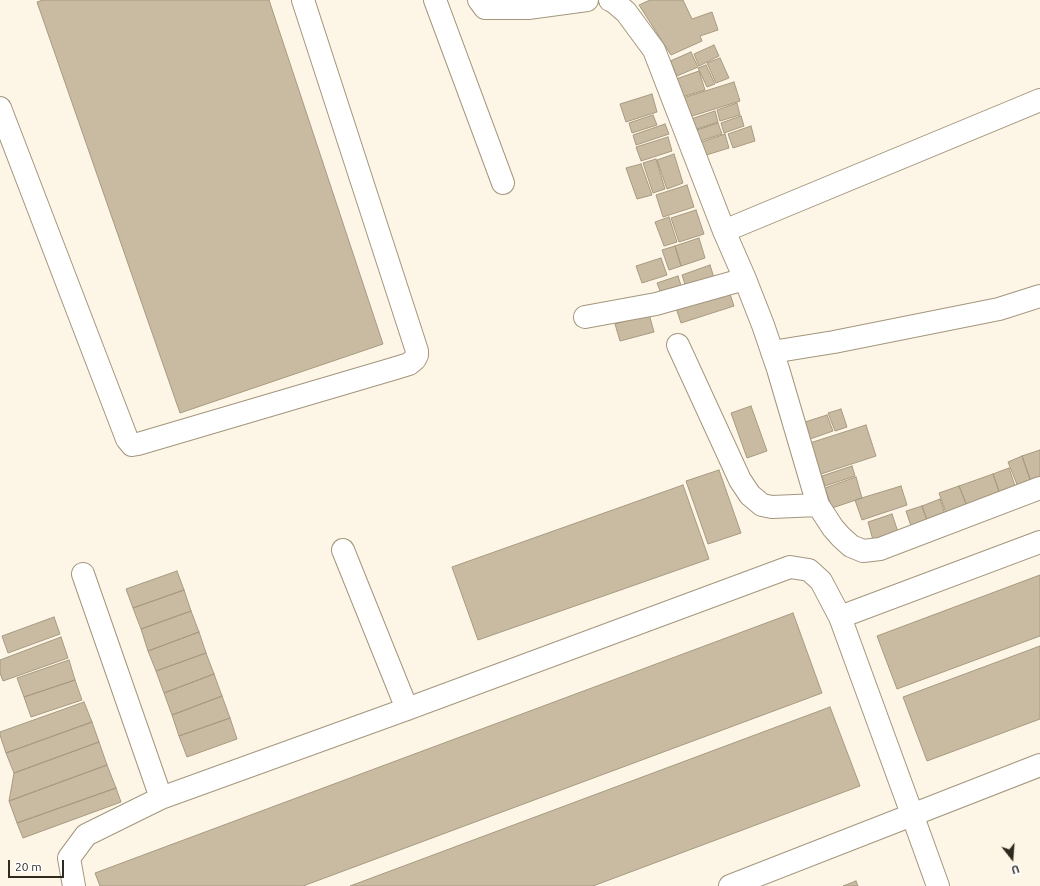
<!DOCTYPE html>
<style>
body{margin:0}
#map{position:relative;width:1040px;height:886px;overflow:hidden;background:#fdf5e5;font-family:Ubuntu,sans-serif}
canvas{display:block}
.north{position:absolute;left:992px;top:838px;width:40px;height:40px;-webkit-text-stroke:3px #fff;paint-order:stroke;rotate:163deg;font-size:11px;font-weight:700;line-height:16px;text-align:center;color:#2f2a20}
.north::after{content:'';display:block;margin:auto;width:14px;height:18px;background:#2f2a20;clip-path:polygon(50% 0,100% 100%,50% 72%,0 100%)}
.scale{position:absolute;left:8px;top:860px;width:56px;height:18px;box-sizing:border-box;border:2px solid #2f2a20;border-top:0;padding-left:5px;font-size:12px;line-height:14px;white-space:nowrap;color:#2f2a20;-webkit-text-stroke:3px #fff;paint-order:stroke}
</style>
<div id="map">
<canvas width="1040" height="886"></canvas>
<div class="north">U</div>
<div class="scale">20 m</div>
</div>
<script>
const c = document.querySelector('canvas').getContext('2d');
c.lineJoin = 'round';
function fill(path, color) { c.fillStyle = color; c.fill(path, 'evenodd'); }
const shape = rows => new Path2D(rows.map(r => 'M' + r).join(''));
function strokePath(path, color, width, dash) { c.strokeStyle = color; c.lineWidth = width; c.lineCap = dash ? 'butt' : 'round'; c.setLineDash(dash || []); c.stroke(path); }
const building = shape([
 [43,0,269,0,383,344,180,413,37,2,43,0],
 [650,0,683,0,692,19,712,12,718,30,700,36,702,41,671,55,639,5,650,0],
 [714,45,719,56,699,66,694,54,714,45],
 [691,52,698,67,677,76,670,61,691,52],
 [720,58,729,78,716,83,707,63,720,58],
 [706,65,715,84,707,87,698,68,706,65],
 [699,71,705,90,682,97,676,79,699,71],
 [734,82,740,101,689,117,683,98,734,82],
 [652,94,657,112,626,122,620,104,652,94],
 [737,103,740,115,720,121,717,110,737,103],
 [715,111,718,122,694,130,691,119,715,111],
 [653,115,657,125,632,133,629,123,653,115],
 [741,116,744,126,724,133,721,123,741,116],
 [718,123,722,134,700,141,697,130,718,123],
 [665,124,669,134,636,145,633,135,665,124],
 [751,126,755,141,733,148,728,134,751,126],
 [725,134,729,148,703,156,699,143,725,134],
 [668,137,672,151,641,161,636,147,668,137],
 [674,154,683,183,667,189,657,160,674,154],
 [656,159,665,189,653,193,643,163,656,159],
 [641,164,652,195,637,199,626,168,641,164],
 [687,185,694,207,663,217,656,195,687,185],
 [696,210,704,234,679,242,671,218,696,210],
 [669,217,677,242,664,246,655,222,669,217],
 [699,238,705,258,681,266,675,246,699,238],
 [675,246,681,266,669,270,662,250,675,246],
 [661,258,667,275,642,283,636,266,661,258],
 [710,265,716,284,688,294,682,275,710,265],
 [678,276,684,295,664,301,657,283,678,276],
 [727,285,734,306,681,323,674,302,727,285],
 [649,314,654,332,620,341,615,324,649,314],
 [751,406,767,451,747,458,731,413,751,406],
 [841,409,847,427,835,431,828,413,841,409],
 [827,415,833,431,810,439,805,422,827,415],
 [866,425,876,456,821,474,810,443,866,425],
 [1040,450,1040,479,1031,482,1022,456,1040,450],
 [1022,456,1031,482,1018,487,1008,462,1022,456],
 [852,466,855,476,825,486,822,476,852,466],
 [1009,468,1016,489,1000,494,993,474,1009,468],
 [719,470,741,533,708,544,686,481,719,470],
 [993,474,1000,494,967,506,959,486,993,474],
 [856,477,862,498,832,508,825,488,856,477],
 [683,485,709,559,478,640,452,567,683,485],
 [901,486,907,505,862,520,855,500,901,486],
 [959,486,967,506,946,513,939,493,959,486],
 [940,499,946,517,928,523,922,506,940,499],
 [922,506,928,523,912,529,906,511,922,506],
 [892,514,898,532,873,540,868,522,892,514],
 [177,571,184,590,133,608,126,589,177,571],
 [1040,575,1040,636,897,689,877,636,1040,575],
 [184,590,191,611,141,629,133,608,184,590],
 [191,611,199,632,148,651,141,629,191,611],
 [793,613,822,693,303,886,100,886,95,873,793,613],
 [54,617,60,634,8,653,2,636,54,617],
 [199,632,206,653,156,671,148,651,199,632],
 [61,637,68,658,3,681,0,673,0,660,61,637],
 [1040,646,1040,719,927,761,903,697,1040,646],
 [206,653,214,674,164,693,156,671,206,653],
 [69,660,75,680,24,697,17,678,69,660],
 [214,674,222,696,172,715,164,693,214,674],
 [75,680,82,700,31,717,24,697,75,680],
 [222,696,230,718,179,736,172,715,222,696],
 [84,702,92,722,6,753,0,735,0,732,84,702],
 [830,707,860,786,593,886,350,886,830,707],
 [230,718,237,739,187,757,179,736,230,718],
 [92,722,99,742,14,773,6,753,92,722],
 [99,742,107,765,9,801,14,773,99,742],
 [107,765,116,788,17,823,9,801,107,765],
 [116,788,121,802,23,838,17,823,116,788],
 [856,881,858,886,843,886,856,881]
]);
fill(building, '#c8bba1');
strokePath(building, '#a79a81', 1);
const minor = shape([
 [435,0,503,183],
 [479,0,485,8,528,8,587,0],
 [610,0,613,1,626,12,654,50,724,231,745,279,763,325,778,369,818,505,833,528,841,537,851,546,863,551,880,549,1040,488],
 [0,108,127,439,132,445,138,444,396,368,409,364,415,359,417,355,417,351,303,0],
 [724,231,1040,100],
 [585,317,656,304,745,279],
 [678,345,740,480,750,495,762,505,772,507,818,505],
 [772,352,834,342,999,309,1040,296],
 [343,550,407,709],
 [83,574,161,798],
 [840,617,1040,542],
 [74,886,69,858,86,835,161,798,407,709,790,567,809,570,821,581,840,617,912,814,938,886],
 [730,886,1040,765]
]);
strokePath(minor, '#a3967d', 24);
strokePath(minor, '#fff', 22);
</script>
